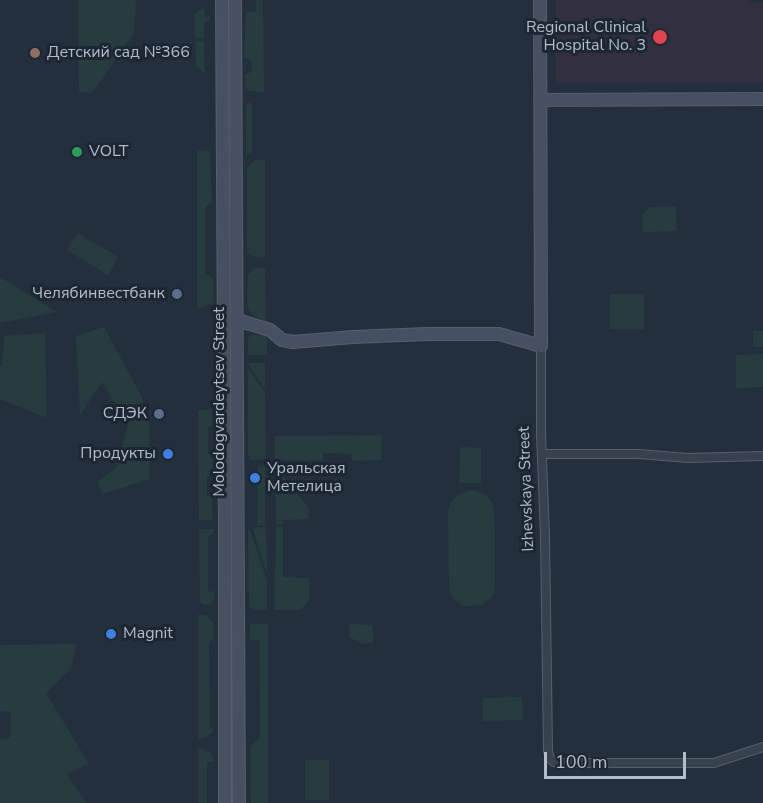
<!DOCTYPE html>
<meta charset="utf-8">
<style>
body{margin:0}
#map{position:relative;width:763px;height:803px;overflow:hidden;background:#242f3e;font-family:"Nunito Sans",sans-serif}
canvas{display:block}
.scale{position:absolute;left:544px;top:752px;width:142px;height:27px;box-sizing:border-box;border:3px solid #b4bcc9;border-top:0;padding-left:8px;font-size:18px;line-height:21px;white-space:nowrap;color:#b4bcc9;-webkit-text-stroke:4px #1d2633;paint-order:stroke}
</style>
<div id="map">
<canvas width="763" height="803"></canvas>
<div class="scale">100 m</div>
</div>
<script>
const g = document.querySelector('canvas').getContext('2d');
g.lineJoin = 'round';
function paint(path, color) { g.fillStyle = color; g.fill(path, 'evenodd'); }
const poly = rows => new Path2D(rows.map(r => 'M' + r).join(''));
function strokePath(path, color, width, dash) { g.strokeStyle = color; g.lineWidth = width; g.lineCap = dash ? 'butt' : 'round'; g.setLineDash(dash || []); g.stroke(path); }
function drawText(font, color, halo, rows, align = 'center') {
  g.font = font + ' "Nunito Sans",sans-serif'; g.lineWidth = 6; g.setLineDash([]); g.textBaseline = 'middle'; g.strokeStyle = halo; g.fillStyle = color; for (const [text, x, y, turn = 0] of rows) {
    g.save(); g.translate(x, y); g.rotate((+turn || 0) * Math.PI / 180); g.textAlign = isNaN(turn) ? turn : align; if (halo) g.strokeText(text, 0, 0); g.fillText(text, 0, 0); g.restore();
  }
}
paint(poly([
 [556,0,749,0,750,2,763,2,763,82,556,83]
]), '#32303f');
paint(poly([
 [78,0,136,0,134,34,92,93,79,91],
 [256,0,263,0,264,92,250,91,246,89,245,83,245,75,251,72,252,62,244,57,246,12,256,12],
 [204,8,205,17,211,16,210,19,204,24,204,38,195,38,194,14],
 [195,41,204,41,205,74,196,66],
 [249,102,252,105,252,152,246,156,246,106],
 [197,151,210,151,212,202,205,207,205,274,213,278,213,303,197,309],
 [255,160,265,160,265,257,255,257,249,254,247,249,247,167],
 [649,207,676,207,677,231,643,232,642,215],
 [78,233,118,257,108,275,67,250],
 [254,268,265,268,266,321,259,319,252,314,247,306,248,275],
 [0,277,57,312,0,323],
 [610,294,644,294,644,329,610,329],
 [104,327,144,401,121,414,102,382,80,415,76,336],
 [753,331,763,331,763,347,753,347],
 [45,333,47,418,0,399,0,366,2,365,4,336],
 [251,335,267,335,267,355,248,355,248,338],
 [763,354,763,387,736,388,736,355],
 [248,363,265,363,265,388,248,365],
 [248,369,265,392,266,459,251,460,248,455],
 [198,410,212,410,212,426,208,427,208,454,213,455,212,475,207,476,207,496,212,496,213,520,199,520],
 [149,413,150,479,103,494,97,482,116,468,130,418],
 [382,435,381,460,352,461,351,454,323,453,323,461,275,460,275,436],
 [460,447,481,448,481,483,459,483],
 [258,466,265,466,265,525,257,525],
 [275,466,309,508,309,519,283,520,283,525,276,524],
 [472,490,480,492,487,496,492,502,494,511,495,532,495,588,493,595,487,602,481,605,473,606,464,606,456,601,451,596,449,588,448,511,451,502,457,496,464,492],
 [256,527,266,527,267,574,253,530],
 [276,527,283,527,283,577,309,578,309,599,307,604,299,610,274,610],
 [199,529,214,529,214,532,208,537,208,591,214,592,214,600,211,604,204,605,200,602],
 [248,530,250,530,267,581,267,610,256,610,249,607],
 [198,615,205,615,213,622,214,639,209,642,210,726,214,730,207,737,198,739],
 [251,624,268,624,268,803,251,803,250,747,260,737,259,640,250,640,250,626],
 [350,624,372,625,373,629,373,643,364,643,364,645,349,637],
 [76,644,71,669,46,693,89,764,67,774,86,803,0,803,0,739,10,738,11,712,0,711,0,645],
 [522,697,523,720,483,721,483,698],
 [198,748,209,751,212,755,214,762,207,762,207,803,198,803],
 [305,760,329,760,329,800,305,800]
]), '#263c3f');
const street = poly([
 [541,346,541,434,545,535,548,751,550,759,554,762,559,763,714,763,763,747],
 [542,454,639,454,688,458,763,456]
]);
const secondary = poly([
 [222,0,225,526,225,803],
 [235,0,239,803],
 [540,100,763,99],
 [229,320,237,320,270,330,282,340,293,342,353,337,427,334,499,334,541,346,540,0]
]);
strokePath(street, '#565f6c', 10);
strokePath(secondary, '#565f6c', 14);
strokePath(street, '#38414e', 8);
strokePath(secondary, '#465061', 12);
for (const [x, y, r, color] of [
 [660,37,8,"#e0444e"],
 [35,53,6,"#8d6e63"],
 [77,152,6,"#2e9e5b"],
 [177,294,6,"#5c6f8a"],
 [159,414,6,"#5c6f8a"],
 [168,454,6,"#3f7fe0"],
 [255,478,6,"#3f7fe0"],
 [111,634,6,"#3f7fe0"]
]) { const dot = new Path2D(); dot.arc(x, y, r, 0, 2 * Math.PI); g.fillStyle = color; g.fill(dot); strokePath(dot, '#1d2633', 2); }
drawText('16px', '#b4bcc9', '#1d2633', [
 ["Regional Clinical",646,28],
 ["Hospital No. 3",646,46],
 ["Детский сад №366",47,53,"left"],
 ["VOLT",89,152,"left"],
 ["Челябинвестбанк",165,294],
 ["СДЭК",147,414],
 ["Продукты",156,454],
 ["Уральская",267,469,"left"],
 ["Метелица",267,487,"left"],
 ["Magnit",123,634,"left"]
], 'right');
drawText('16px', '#b4bcc9', '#1d2633', [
 ["Molodogvardeytsev Street",220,402,-90],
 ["Izhevskaya Street",527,489,-92]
]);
</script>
